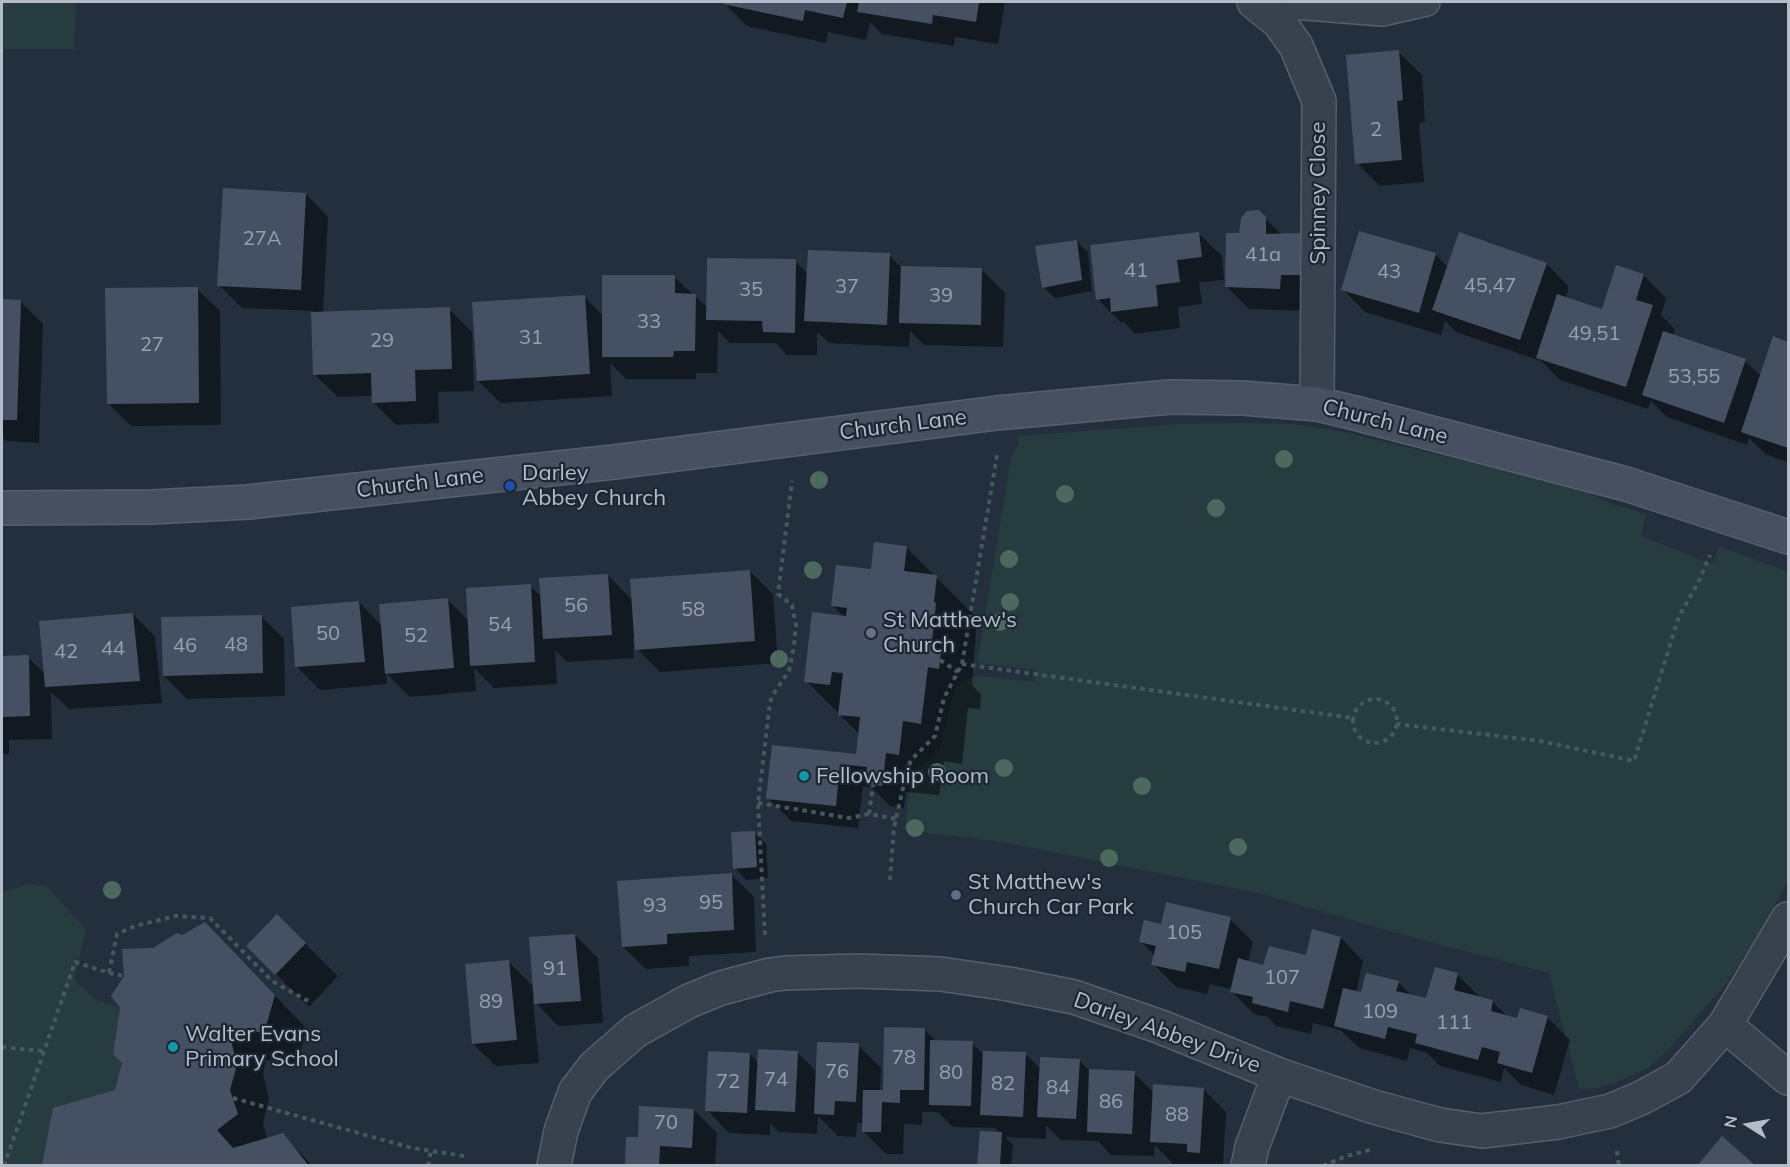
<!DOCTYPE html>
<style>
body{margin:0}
#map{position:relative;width:1790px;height:1167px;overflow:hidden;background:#242f3e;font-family:Mulish,sans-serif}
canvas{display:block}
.frame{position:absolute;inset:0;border:3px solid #b4bcc9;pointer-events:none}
.north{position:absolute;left:1718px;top:1095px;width:60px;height:60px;-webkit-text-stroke:4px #1d2633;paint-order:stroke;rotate:281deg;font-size:16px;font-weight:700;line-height:24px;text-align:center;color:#b4bcc9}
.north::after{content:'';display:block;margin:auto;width:21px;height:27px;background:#b4bcc9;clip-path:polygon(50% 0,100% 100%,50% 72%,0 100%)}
</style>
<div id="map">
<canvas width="1790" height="1167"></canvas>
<div class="frame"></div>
<div class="north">N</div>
</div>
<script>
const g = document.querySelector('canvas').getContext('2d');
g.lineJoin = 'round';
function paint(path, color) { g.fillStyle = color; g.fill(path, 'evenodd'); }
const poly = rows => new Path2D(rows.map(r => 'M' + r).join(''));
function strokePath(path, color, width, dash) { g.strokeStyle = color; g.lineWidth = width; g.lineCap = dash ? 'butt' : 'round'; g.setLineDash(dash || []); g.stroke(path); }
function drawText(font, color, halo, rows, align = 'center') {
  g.font = font + ' Mulish,sans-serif'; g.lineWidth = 4.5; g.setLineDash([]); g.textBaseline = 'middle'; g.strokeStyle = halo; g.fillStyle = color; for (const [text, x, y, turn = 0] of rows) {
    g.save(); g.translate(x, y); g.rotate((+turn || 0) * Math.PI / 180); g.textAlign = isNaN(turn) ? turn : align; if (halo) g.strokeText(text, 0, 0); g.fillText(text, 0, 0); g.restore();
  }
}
paint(poly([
 [2,2,76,2,74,49,2,49],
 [1238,423,1294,424,1344,432,1580,489,1609,503,1646,514,1641,536,1712,564,1719,546,1788,572,1788,880,1760,933,1725,985,1667,1051,1647,1069,1619,1081,1598,1088,1579,1089,1549,973,1393,932,1258,893,1002,842,904,830,913,772,939,751,955,687,961,681,977,676,1035,682,1036,670,977,663,1011,458,1018,444,1018,436,1180,424],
 [30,884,47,887,86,929,74,980,96,1000,120,1008,113,1054,122,1063,115,1090,42,1165,2,1166,2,892]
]), '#263c3f');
paint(poly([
 [725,2,1005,2,998,44,955,37,954,46,882,34,870,22,866,40,828,32,826,43,747,26,725,4],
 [1399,52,1422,75,1425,122,1419,123,1424,182,1380,186,1357,163],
 [306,194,328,217,323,313,449,309,472,332,474,391,438,392,439,423,396,425,373,402,373,396,338,397,315,375,313,311,242,308,219,285],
 [1259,212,1282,235,1302,235,1303,311,1249,309,1226,286,1241,234],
 [1360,232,1436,255,1448,267,1547,264,1569,287,1565,299,1603,311,1617,267,1644,276,1666,298,1661,315,1675,329,1673,336,1745,361,1761,376,1774,338,1788,343,1788,462,1765,454,1749,438,1747,445,1667,417,1651,401,1648,409,1560,380,1541,361,1456,332,1445,321,1441,335,1365,312,1343,290],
 [1199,234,1222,256,1224,280,1199,282,1202,304,1178,307,1180,328,1135,334,1124,322,1120,322,1098,299],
 [1077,241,1088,253,1092,291,1055,298,1043,287],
 [889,255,902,268,982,270,1005,293,1003,347,924,345,910,331,909,347,829,343,817,332,817,355,787,355,776,343,730,343,718,331,717,373,696,373,696,379,626,379,610,363,612,396,501,403,478,381,584,296,603,316,674,277,707,307,795,261,808,274],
 [197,289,220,311,221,425,131,426,108,403],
 [2,301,20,301,43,324,39,443,6,441,2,437],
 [906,547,977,618,972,685,981,694,980,709,968,708,962,764,944,761,939,795,906,792,904,808,890,806,871,787,863,786,858,828,791,821,768,798,857,756,860,735,806,681,844,617,832,605,872,571],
 [750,571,773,594,778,663,660,672,637,649,636,637,633,637,634,658,567,662,555,650,557,684,494,688,474,668,476,691,410,697,386,673,387,684,320,690,297,667,359,602,382,626,447,599,469,621,530,586,542,597,608,575,633,601],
 [133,614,155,637,162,703,69,709,51,692,52,739,9,740,9,754,2,754,2,657,28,657,45,674],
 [261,616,284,639,285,696,187,699,164,676],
 [754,832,766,844,768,878,746,880,735,868],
 [731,874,754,897,756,952,689,956,689,966,646,969,623,947],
 [277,916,338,976,309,1007,248,946],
 [1230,919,1253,942,1248,962,1264,967,1307,957,1341,938,1363,961,1356,992,1362,994,1398,982,1412,996,1427,1000,1457,974,1480,997,1492,1001,1509,1018,1518,1020,1547,1017,1570,1040,1554,1095,1521,1085,1504,1068,1501,1082,1440,1066,1427,1053,1410,1048,1407,1061,1359,1048,1340,1030,1313,1023,1311,1034,1276,1026,1268,1017,1254,1014,1231,991,1232,989,1210,984,1207,994,1176,987,1153,964,1155,956,1140,941,1162,926],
 [575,935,598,958,603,1023,558,1026,533,1000,539,1063,496,1066,473,1044,508,961,534,987],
 [238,957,307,1029,297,1065,266,1060,263,1074,269,1099,263,1123,267,1139,282,1135,313,1166,44,1166,117,1091],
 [925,1030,937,1042,972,1043,984,1055,1025,1054,1041,1069,1079,1060,1090,1071,1134,1073,1154,1093,1203,1089,1226,1112,1223,1166,1174,1165,1155,1145,1154,1156,1111,1155,1098,1141,1061,1140,1046,1125,1046,1139,1005,1137,1013,1145,1011,1166,979,1166,1001,1134,995,1128,953,1127,938,1112,922,1112,922,1125,904,1124,903,1154,886,1154,863,1131,864,1123,857,1123,856,1137,838,1136,818,1116,817,1134,779,1132,770,1123,770,1135,729,1133,707,1110,750,1054,759,1063,797,1052,817,1072,858,1045,881,1068,880,1092,884,1092],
 [694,1110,717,1133,715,1166,626,1166,639,1139]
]), '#0007');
paint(poly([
 [724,2,847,2,843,18,805,10,803,21,723,4],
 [859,2,979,2,976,22,933,15,932,24,857,12],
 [1399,50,1403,100,1397,101,1402,160,1355,164,1346,55],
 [223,188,306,193,301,290,217,286],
 [1259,210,1266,217,1266,234,1302,233,1300,275,1281,275,1280,289,1225,287,1226,233,1239,233,1241,218,1247,211],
 [1359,231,1436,253,1419,313,1341,290],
 [1199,232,1202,257,1177,260,1180,282,1156,285,1158,306,1111,312,1110,298,1096,300,1090,245],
 [1459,232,1547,263,1520,340,1432,310],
 [1077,240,1082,280,1042,288,1035,246],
 [808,250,890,253,887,325,804,321],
 [707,258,796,259,795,333,763,332,762,321,706,320],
 [1616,265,1644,274,1636,300,1653,305,1626,387,1536,358,1557,294,1602,309],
 [901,266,982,268,981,325,899,323],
 [602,275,675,275,675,293,696,294,695,351,674,351,673,357,602,357],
 [198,287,199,403,107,404,105,288],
 [585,295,590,374,477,381,472,302],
 [2,299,21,300,17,420,2,420],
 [450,307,452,369,415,370,416,401,372,403,371,373,313,375,311,312],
 [1663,331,1746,359,1724,423,1642,395],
 [1773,336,1788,342,1788,448,1741,432],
 [874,542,907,546,904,571,937,575,934,602,936,603,931,651,941,652,939,669,928,667,921,724,903,721,899,755,886,753,882,786,866,784,867,767,840,764,836,806,766,799,772,745,856,754,860,717,838,715,843,673,832,672,830,685,804,682,812,612,846,616,847,608,831,606,836,565,871,569],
 [750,570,755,641,635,650,630,579],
 [608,574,612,635,543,639,539,578],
 [531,584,535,662,470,666,466,588],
 [448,598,454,668,385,674,379,604],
 [359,601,365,662,295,667,291,607],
 [133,613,140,681,45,687,39,621],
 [262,615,263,673,163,676,161,617],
 [29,655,30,716,2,717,2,656],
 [755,831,757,867,733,869,731,832],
 [732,873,734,930,667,934,667,944,622,947,617,881],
 [1166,902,1231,917,1219,969,1187,962,1185,972,1151,965,1156,946,1139,942,1144,920,1161,924],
 [277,914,306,943,275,975,246,946],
 [205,922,275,995,264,1033,234,1028,231,1040,237,1065,230,1090,238,1114,217,1130,233,1148,283,1133,309,1166,42,1166,53,1108,115,1090,122,1063,113,1054,120,1008,111,996,124,976,122,949,153,948,177,933,182,935],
 [1312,929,1341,937,1323,1009,1290,1001,1288,1012,1252,1003,1253,997,1230,992,1238,958,1263,965,1269,946,1306,955],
 [575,934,581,1001,534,1004,529,937],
 [509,960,517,1040,472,1044,465,964],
 [1435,967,1458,973,1454,990,1493,1000,1491,1011,1517,1018,1520,1008,1548,1016,1532,1073,1497,1063,1500,1052,1482,1047,1478,1060,1415,1043,1417,1034,1388,1027,1385,1039,1334,1026,1343,988,1361,992,1366,973,1399,981,1396,991,1426,998],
 [884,1027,925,1028,924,1090,900,1090,900,1103,882,1102,881,1132,862,1132,863,1090,883,1090],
 [930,1040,973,1041,971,1106,929,1105],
 [817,1042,859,1043,856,1102,835,1101,834,1115,814,1114],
 [758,1049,798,1051,795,1112,755,1110],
 [708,1051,750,1053,747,1113,705,1111],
 [983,1051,1026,1052,1023,1117,980,1115],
 [1040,1057,1080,1059,1076,1119,1037,1117],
 [1089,1069,1135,1071,1132,1134,1087,1132],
 [1153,1084,1204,1088,1200,1153,1187,1152,1187,1144,1150,1142],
 [639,1106,694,1109,692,1148,660,1146,659,1166,625,1166,626,1137,638,1137],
 [980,1131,1002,1132,1000,1166,977,1166],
 [1722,1136,1756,1166,1697,1166]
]), '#455162');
const lane = poly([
 [1255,2,1382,12,1426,2]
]);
const street = poly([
 [1254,2,1279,22,1296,46,1319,101,1317,404],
 [1725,1025,1788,1078],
 [554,1166,561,1131,575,1092,594,1067,635,1031,689,1001,721,988,770,975,785,973,859,971,940,974,1009,984,1074,997,1161,1027,1279,1075,1374,1107,1440,1125,1482,1131,1558,1122,1610,1111,1641,1098,1678,1078,1725,1025,1788,919],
 [1248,1166,1252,1147,1279,1075]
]);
const secondary = poly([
 [2,508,152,507,248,502,614,462,997,413,1170,397,1242,398,1317,404,1355,413,1626,484,1788,537]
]);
strokePath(lane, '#565f6c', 30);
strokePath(street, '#565f6c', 36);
strokePath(secondary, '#565f6c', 36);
strokePath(poly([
 [940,660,958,672],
 [962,664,1353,718],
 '1353 721a22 22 0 1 1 44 0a22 22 0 1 1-44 0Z',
 [1396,724,1540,741,1634,761,1679,616,1697,585,1710,555],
 [758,803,849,818,869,814,897,819],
 [869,814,873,785],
 [890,880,894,828,907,770,911,760,935,736,944,698,962,664,997,455],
 [765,935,758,803,770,702,774,693,789,671,794,646,796,625,792,605,778,594,792,481],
 [109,973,124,976],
 [2,1047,43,1051],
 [233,1098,412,1148,464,1156],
 [1617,1151,1619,1166],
 [4,1166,75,962,109,973,117,934,135,926,176,916,210,918,272,981,308,1001],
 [428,1166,431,1151],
 [1323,1166,1346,1156,1370,1150]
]), '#44595c', 4, [4.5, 4.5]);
strokePath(lane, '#38414e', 27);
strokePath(street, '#38414e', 33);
strokePath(secondary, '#465061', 33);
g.fillStyle = '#4b6a5d';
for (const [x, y] of [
 [1284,459],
 [819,480],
 [1065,494],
 [1216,508],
 [1009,559],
 [813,570],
 [1010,602],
 [1000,622],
 [779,659],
 [1004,768],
 [937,772],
 [1142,786],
 [915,828],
 [1238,847],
 [1109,858],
 [112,890]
]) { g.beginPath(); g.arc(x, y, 9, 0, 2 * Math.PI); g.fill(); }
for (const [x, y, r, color] of [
 [510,486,6,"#1a4fb4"],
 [871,633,6,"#6b7280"],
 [804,776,6,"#0f9aa8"],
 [956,895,6,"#5c6f8a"],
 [173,1047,6,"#0f9aa8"]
]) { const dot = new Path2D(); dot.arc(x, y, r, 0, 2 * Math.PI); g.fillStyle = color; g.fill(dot); strokePath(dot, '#1d2633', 2); }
drawText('20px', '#98a1af', null, [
 ["2",1376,130],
 ["27A",262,239],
 ["41a",1263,255],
 ["41",1136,271],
 ["43",1389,272],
 ["45,47",1490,286],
 ["37",847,287],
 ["35",751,290],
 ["39",941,296],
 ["33",649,322],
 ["49,51",1594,334],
 ["31",531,338],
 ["29",382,341],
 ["27",152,345],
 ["53,55",1694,377],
 ["56",576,606],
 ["58",693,610],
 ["54",500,625],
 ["50",328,634],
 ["52",416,636],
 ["48",236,645],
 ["46",185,646],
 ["44",113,649],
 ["42",66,652],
 ["95",711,903],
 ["93",655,906],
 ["105",1184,933],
 ["91",555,969],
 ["107",1282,978],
 ["89",491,1002],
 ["109",1380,1012],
 ["111",1454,1023],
 ["78",904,1058],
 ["76",837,1072],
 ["80",951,1073],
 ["74",776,1080],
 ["72",728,1082],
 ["82",1003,1084],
 ["84",1058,1088],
 ["86",1111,1102],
 ["88",1177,1115],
 ["70",666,1123]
]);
drawText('22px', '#b4bcc9', '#1d2633', [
 ["Spinney Close",1318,193,-90],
 ["Church Lane",1385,422,14],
 ["Church Lane",903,425,-7],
 ["Church Lane",420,483,-7],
 ["Darley Abbey Drive",1167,1033,20]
]);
drawText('22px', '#b4bcc9', '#1d2633', [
 ["Darley",522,473],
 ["Abbey Church",522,498],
 ["St Matthew's",883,620],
 ["Church",883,645],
 ["Fellowship Room",816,776],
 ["St Matthew's",968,882],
 ["Church Car Park",968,907],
 ["Walter Evans",185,1034],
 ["Primary School",185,1059]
], 'left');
</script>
